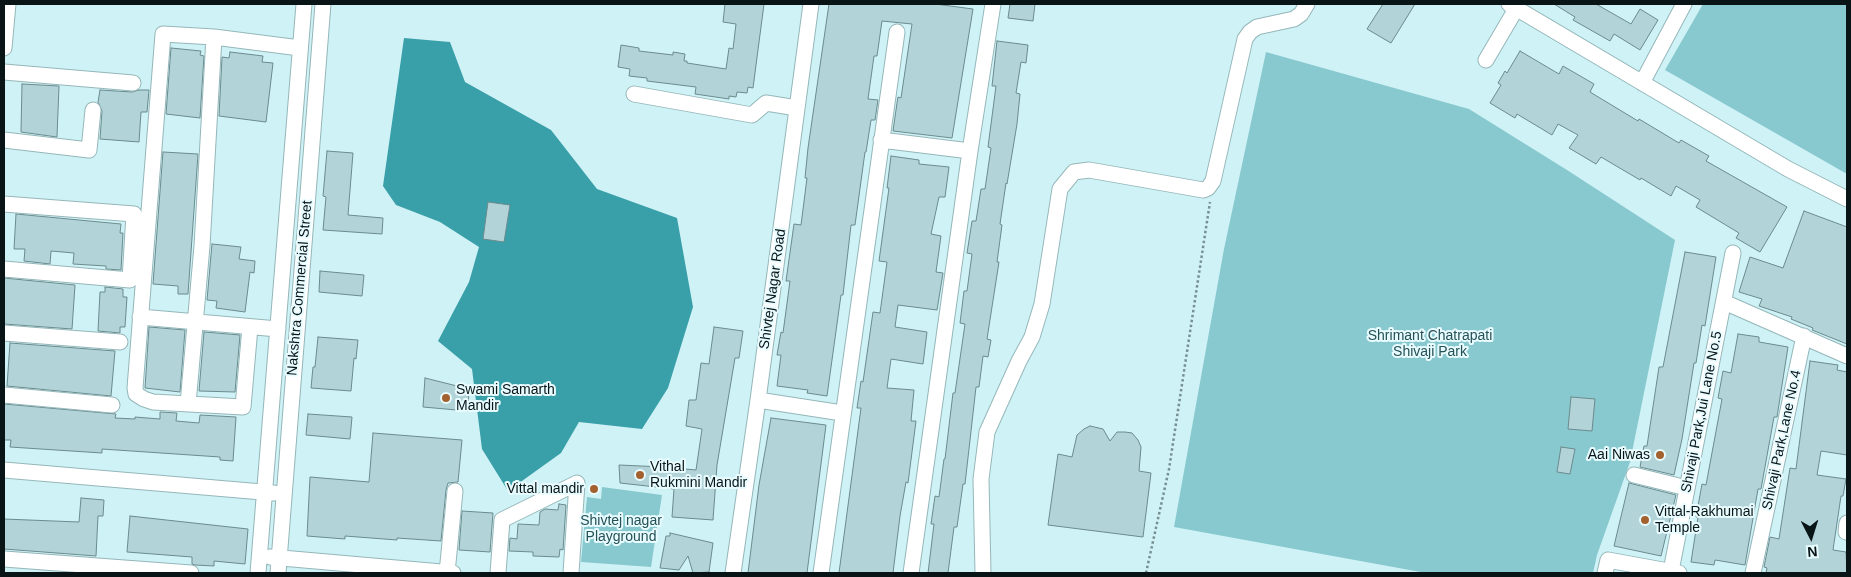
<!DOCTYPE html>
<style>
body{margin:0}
#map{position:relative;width:1851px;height:577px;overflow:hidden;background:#cff2f6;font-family:Helvetica,sans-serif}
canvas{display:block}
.frame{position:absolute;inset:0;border:5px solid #081416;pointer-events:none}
.north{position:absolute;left:1786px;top:512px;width:50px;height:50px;-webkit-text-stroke:4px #e8fcff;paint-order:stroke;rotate:175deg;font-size:14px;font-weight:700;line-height:20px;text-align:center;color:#081416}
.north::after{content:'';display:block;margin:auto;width:18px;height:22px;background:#081416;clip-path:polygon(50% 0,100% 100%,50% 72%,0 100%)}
</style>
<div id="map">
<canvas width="1851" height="577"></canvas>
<div class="frame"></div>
<div class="north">N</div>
</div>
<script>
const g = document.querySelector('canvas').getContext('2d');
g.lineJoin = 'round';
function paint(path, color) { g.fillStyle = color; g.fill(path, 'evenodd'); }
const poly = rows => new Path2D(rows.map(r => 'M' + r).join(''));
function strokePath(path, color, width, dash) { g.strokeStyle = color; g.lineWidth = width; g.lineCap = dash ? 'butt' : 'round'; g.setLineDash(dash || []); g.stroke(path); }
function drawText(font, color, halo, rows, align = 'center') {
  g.font = font + ' Helvetica,sans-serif'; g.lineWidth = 4; g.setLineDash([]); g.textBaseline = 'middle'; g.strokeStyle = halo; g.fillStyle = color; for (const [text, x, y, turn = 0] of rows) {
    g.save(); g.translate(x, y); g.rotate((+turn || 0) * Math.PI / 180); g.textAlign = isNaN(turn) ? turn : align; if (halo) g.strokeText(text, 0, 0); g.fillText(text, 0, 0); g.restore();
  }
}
paint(poly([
 [1703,4,1847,4,1847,174,1665,70],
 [1266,52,1469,109,1567,170,1675,240,1630,462,1597,555,1593,573,1426,573,1174,527,1224,249],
 [602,487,662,495,651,567,581,562,587,497,601,499]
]), '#88c9cf');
paint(poly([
 [404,38,450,42,465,82,551,130,597,189,677,218,693,307,668,388,642,429,579,422,561,453,508,491,482,449,472,369,438,341,469,282,479,247,440,222,396,205,383,186]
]), '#399fa9');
const building = poly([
 [725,4,764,4,753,88,748,87,747,93,737,92,736,97,729,96,729,99,695,94,696,87,647,81,647,78,629,76,630,69,618,67,621,45,639,48,639,51,673,55,673,52,685,54,684,61,687,61,687,63,726,69,729,48,733,49,736,24,723,22,725,4],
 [829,4,935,4,973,9,952,138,893,131,897,103,898,97,901,98,912,24,882,21,877,56,874,56,868,99,878,100,875,120,871,120,866,152,865,152,855,225,851,225,843,295,841,295,827,396,807,393,808,390,777,386,781,355,777,355,781,332,783,333,790,281,786,281,794,224,801,225,807,178,805,178,808,148,829,4],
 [1010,4,1035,4,1033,21,1008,18,1010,4],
 [1383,4,1415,4,1391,43,1367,29,1383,4],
 [1554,4,1596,4,1631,24,1640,9,1658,20,1640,50,1614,34,1610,41,1573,20,1575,17,1554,4],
 [997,41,1028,45,1026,63,1021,62,1016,93,1020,94,1017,124,1007,184,1006,183,1000,224,1002,225,997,262,999,262,987,339,991,340,988,357,983,356,979,387,976,387,965,484,963,484,957,527,954,527,948,573,928,573,934,524,931,524,935,496,939,497,944,459,945,459,953,393,955,393,965,324,960,323,964,291,967,291,972,254,967,253,972,221,976,221,981,189,985,189,991,148,988,147,996,86,992,86,997,41],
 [171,48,201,51,200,55,204,56,200,118,166,114,171,48],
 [1520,51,1559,74,1563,66,1594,84,1590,92,1638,121,1639,119,1679,143,1681,140,1709,156,1706,161,1787,207,1760,252,1736,238,1739,233,1696,207,1700,200,1676,186,1671,196,1641,178,1640,180,1601,157,1596,164,1569,148,1578,135,1558,124,1552,135,1517,114,1515,118,1490,103,1501,85,1498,83,1505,71,1507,73,1520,51],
 [230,52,263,56,262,62,273,63,266,122,219,116,222,57,229,58,230,52],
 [22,84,59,86,57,137,21,132,22,84],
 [100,90,132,92,139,90,149,90,147,112,141,112,139,142,100,139,102,111,98,102,100,90],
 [327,151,353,153,348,215,383,218,382,234,323,230,326,197,323,196,327,151],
 [163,152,198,154,188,294,178,294,178,286,153,284,163,152],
 [891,156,919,160,919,164,949,167,945,197,939,197,931,234,941,236,936,272,943,273,937,310,898,305,895,327,927,332,923,364,891,359,887,388,914,390,911,421,916,421,908,483,906,482,900,516,893,573,839,573,861,408,857,408,861,381,863,382,873,312,880,313,887,262,879,261,889,188,887,188,891,156],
 [488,202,510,205,504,242,483,239,488,202],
 [1804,211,1847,227,1847,344,1812,330,1813,328,1791,319,1792,317,1759,306,1762,299,1739,292,1750,257,1783,268,1804,211],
 [16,214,121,224,120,233,123,233,121,270,106,269,106,266,73,264,74,253,51,251,50,264,24,261,25,249,14,249,16,214],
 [212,244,241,247,239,259,255,261,254,273,250,272,245,312,216,308,217,301,207,300,212,244],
 [1685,252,1716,257,1705,326,1702,325,1696,363,1694,363,1682,439,1674,475,1640,467,1644,446,1647,446,1659,367,1663,367,1685,252],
 [320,271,364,275,362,296,319,292,320,271],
 [4,278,75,285,72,329,4,324,4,278],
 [105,287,123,289,123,297,127,297,125,327,120,327,120,333,98,331,100,292,105,292,105,287],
 [149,327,185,330,180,392,145,388,149,327],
 [714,327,743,331,739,358,735,358,717,465,713,520,672,517,674,489,620,483,619,465,664,467,696,470,702,429,686,426,689,400,696,400,701,363,709,364,714,327],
 [204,332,240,335,235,392,199,391,204,332],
 [1738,334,1759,337,1759,342,1788,347,1777,417,1774,417,1761,489,1758,489,1745,565,1715,560,1714,565,1691,562,1698,517,1696,517,1702,484,1706,485,1722,399,1718,398,1723,371,1731,373,1738,334],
 [318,337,358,340,356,359,354,358,351,391,311,388,313,367,315,367,318,337],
 [10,343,115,351,111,396,7,386,10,343],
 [1810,361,1838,365,1837,370,1847,372,1847,455,1821,451,1817,475,1846,479,1843,496,1841,496,1833,550,1846,552,1847,573,1766,573,1767,568,1764,567,1770,537,1779,539,1790,468,1796,469,1810,361],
 [425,378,469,389,468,411,423,407,425,378],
 [1571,397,1595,399,1592,431,1568,429,1571,397],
 [4,404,116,414,115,418,135,419,135,417,160,419,160,412,177,413,176,421,199,423,200,415,236,417,233,461,220,460,220,457,102,449,102,453,10,447,11,440,4,440,4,404],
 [308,414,352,417,350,439,306,435,308,414],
 [771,418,826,425,807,573,748,573,759,485,771,418],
 [1090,426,1103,429,1110,441,1117,432,1125,432,1132,433,1138,440,1141,447,1139,471,1151,473,1143,537,1048,525,1058,454,1072,457,1077,435,1084,429,1090,426],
 [373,433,462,440,458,482,448,483,446,490,441,541,397,538,397,540,345,536,345,539,307,536,310,477,369,482,373,433],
 [1561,447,1575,449,1570,474,1557,472,1561,447],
 [1629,483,1676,495,1661,556,1614,546,1629,483],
 [81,498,104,500,103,516,98,516,96,556,4,549,4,519,79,522,81,498],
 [559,504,566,505,563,550,560,549,559,557,533,556,533,552,509,551,510,538,517,539,518,524,539,525,540,512,545,509,558,510,559,504],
 [462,511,493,513,490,552,459,550,462,511],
 [130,516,248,529,245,564,214,561,214,566,195,565,192,564,192,557,127,552,130,516],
 [670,533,713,543,709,572,693,573,688,556,679,570,660,568,666,536,670,536,670,533]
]);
paint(building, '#b2d4d8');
strokePath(building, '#6b8b8e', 1);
const minor = poly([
 [1509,4,1788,169,1847,199],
 [214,37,163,34,135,388,136,394,144,399,153,402,243,407,250,327],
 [4,48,8,4],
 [1486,60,1516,9],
 [4,72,133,83],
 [1642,83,1684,4],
 [634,94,752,115,766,103,797,108],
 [4,140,89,150,93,110],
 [881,140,970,151],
 [4,204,134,214,130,280,4,269],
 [1724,302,1847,356],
 [140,317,278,329],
 [4,333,120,342],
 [4,395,112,405],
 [758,400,842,413],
 [188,404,202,246,214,37,300,48],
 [4,470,274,493],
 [1634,475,1687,488],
 [1846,532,1847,523],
 [270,557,453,573],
 [4,559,191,573],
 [1671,571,1733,253],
 [258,573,304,4],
 [278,573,323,4],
 [447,573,455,491],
 [498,573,502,520,577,483,571,573],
 [733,573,758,400,811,4],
 [821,573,897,32],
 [911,573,970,151,993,4],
 [983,573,981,479,987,432,1019,361,1032,337,1042,304,1060,189,1074,172,1089,170,1203,190,1208,188,1213,181,1245,39,1250,32,1257,27,1294,19,1301,14,1307,4],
 [1605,573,1608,560,1679,573],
 [1753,573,1804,336]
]);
strokePath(minor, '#95b7ba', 17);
strokePath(poly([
 [1146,573,1169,469,1210,202]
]), '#778f93', 2.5, [2.5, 2.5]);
strokePath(minor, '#fff', 15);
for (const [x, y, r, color] of [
 [446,398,5,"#a46130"],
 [1660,455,5,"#a46130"],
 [640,475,5,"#a46130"],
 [594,489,5,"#a46130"],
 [1645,520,5,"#a46130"]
]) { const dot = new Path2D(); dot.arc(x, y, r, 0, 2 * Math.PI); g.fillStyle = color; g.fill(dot); strokePath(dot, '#e8fcff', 2); }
drawText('14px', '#081416', '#e8fcff', [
 ["Nakshtra Commercial Street",300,288,-85],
 ["Shivtej Nagar Road",773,289,-82],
 ["Shivaji Park,Jui Lane No.5",1702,412,-79],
 ["Shivaji Park,Lane No.4",1782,440,-78]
]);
drawText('14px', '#255156', '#e8fcff', [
 ["Shrimant Chatrapati",1430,336],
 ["Shivaji Park",1430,352],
 ["Shivtej nagar",621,521],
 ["Playground",621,537]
]);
drawText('14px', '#081416', '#e8fcff', [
 ["Swami Samarth",456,390],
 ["Mandir",456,406],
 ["Aai Niwas",1650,455,"right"],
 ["Vithal",650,467],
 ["Rukmini Mandir",650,483],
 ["Vittal mandir",584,489,"right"],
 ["Vittal-Rakhumai",1655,512],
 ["Temple",1655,528]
], 'left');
</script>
